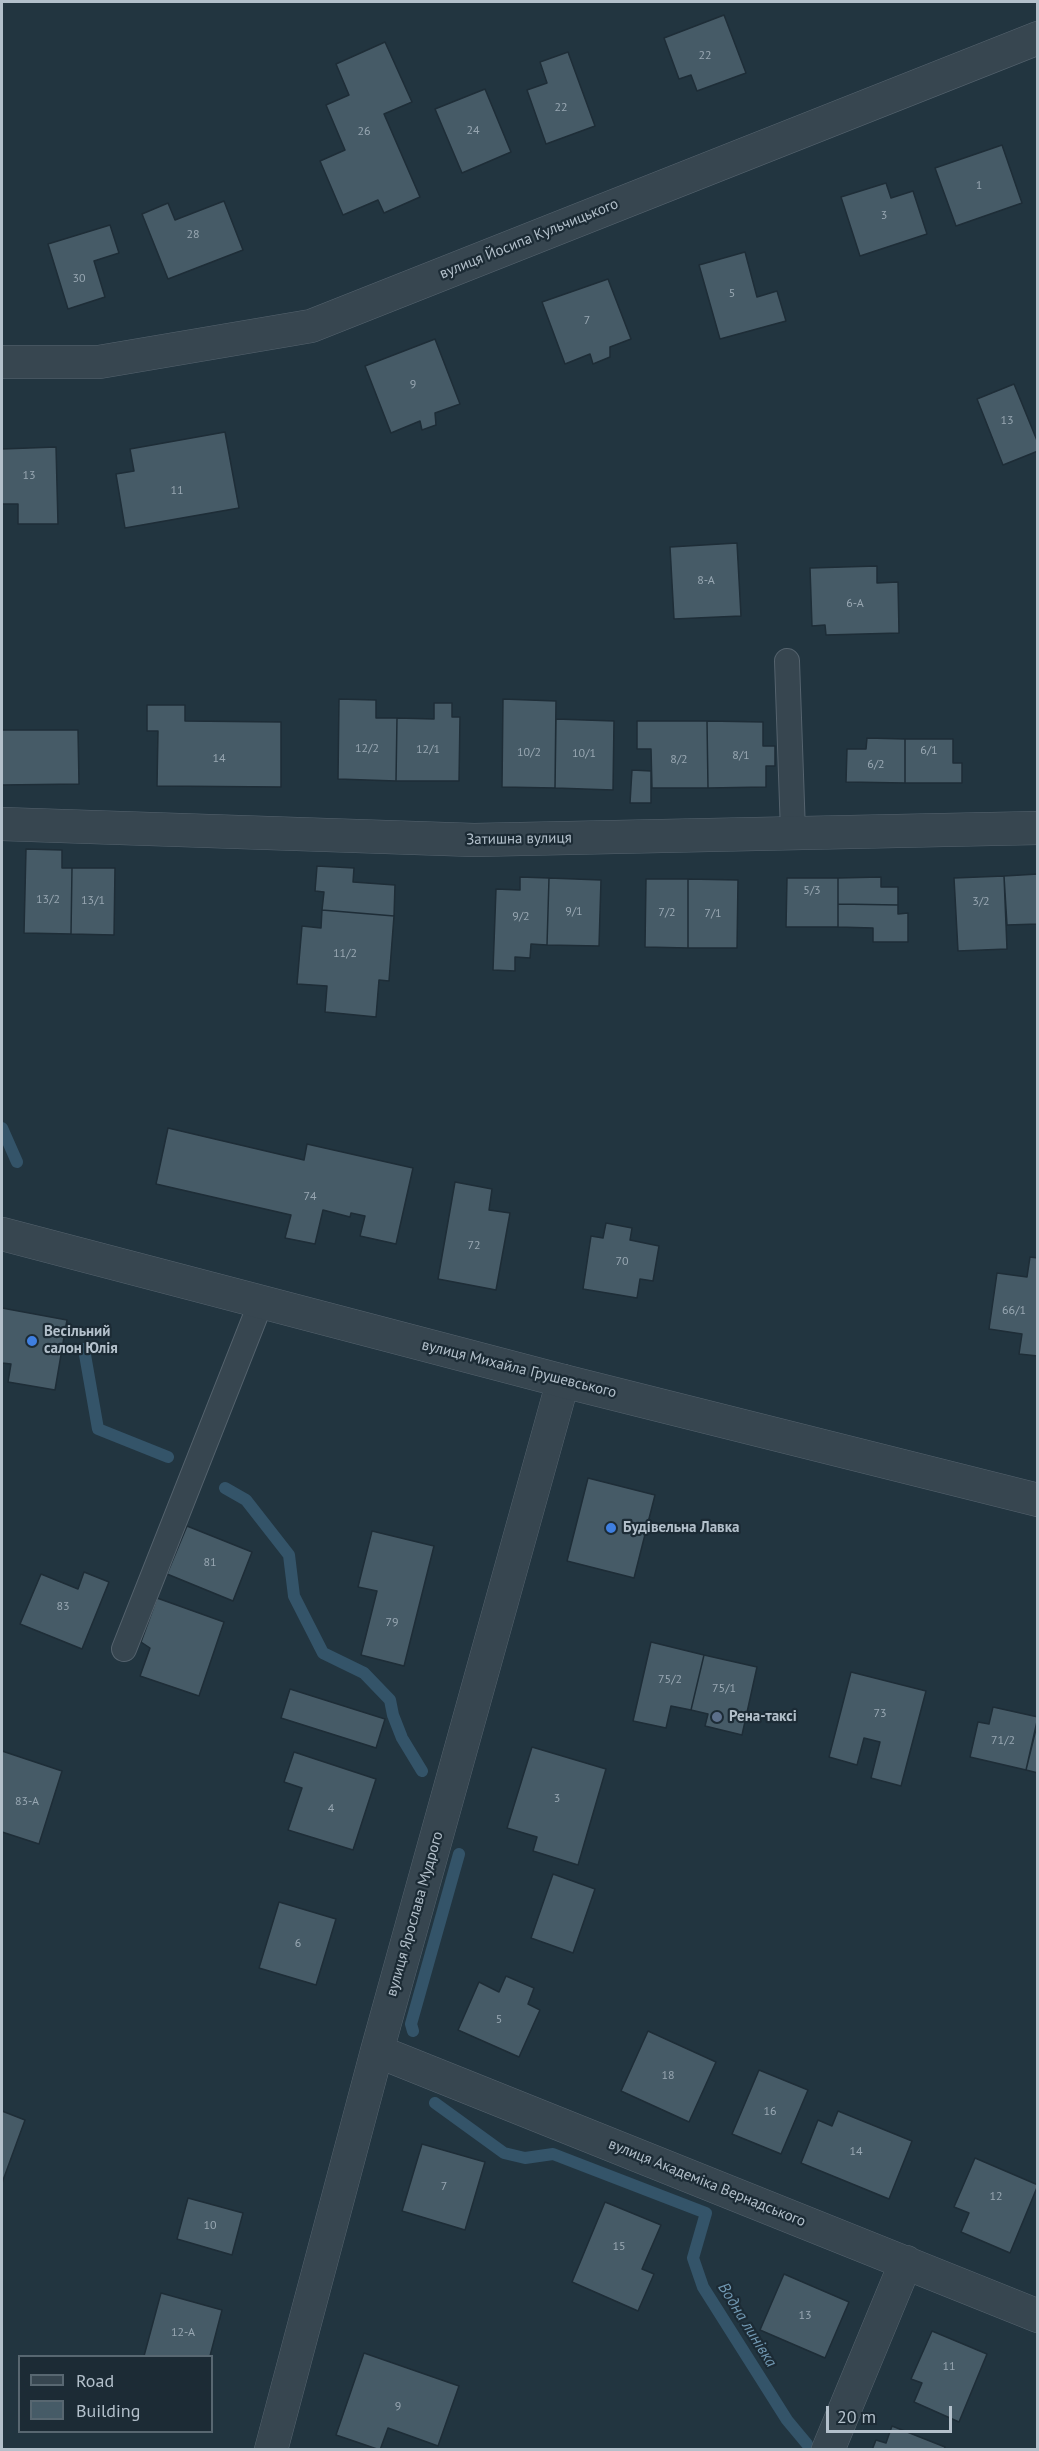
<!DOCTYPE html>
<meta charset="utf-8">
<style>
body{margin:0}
#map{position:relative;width:1039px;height:2451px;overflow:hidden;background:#223540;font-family:"PT Sans",sans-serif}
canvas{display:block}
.frame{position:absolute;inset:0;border:3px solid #b3c0cb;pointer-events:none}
.legend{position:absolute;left:18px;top:2355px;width:195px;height:78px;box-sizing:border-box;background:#1c2b35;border:2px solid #586771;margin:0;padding:8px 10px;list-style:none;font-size:18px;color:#b3c0cb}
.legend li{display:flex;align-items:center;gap:12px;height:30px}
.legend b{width:30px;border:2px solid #586771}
.scale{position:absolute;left:826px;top:2406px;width:126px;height:27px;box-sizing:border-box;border:3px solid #b3c0cb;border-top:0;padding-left:8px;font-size:18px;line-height:21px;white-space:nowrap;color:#b3c0cb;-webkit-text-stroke:4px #1c2b35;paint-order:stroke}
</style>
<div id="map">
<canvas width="1039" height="2451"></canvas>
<div class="frame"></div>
<ul class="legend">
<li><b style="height:8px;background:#374650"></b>Road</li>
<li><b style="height:16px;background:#465b67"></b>Building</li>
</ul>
<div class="scale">20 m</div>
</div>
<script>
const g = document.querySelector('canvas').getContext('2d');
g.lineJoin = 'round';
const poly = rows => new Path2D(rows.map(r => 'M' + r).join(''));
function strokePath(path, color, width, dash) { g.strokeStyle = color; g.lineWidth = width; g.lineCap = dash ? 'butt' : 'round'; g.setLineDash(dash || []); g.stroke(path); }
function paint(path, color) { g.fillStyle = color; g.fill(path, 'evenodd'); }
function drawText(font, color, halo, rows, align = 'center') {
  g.font = font + ' "PT Sans",sans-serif'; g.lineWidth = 4.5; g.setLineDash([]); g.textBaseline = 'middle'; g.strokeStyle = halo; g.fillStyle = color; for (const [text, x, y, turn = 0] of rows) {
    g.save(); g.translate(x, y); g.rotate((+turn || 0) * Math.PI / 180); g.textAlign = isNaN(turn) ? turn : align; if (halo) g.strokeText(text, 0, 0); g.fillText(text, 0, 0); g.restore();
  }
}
strokePath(poly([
 [2,1128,17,1162],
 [84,1349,98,1429,168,1457],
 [225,1488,246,1500,289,1555,294,1596,323,1653,364,1673,390,1700,393,1715,402,1738,422,1771],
 [413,2031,411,2024,459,1854],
 [435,2103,504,2153,525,2158,553,2154,706,2213,693,2258,703,2287,787,2420,807,2444]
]), '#345469', 12);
const building = poly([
 [724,15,746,73,697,91,691,75,679,79,664,38,724,15],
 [385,42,412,102,384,114,420,197,384,213,378,200,343,215,320,161,345,150,326,105,349,95,336,64,385,42],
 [568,52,595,126,546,144,527,90,547,83,540,62,568,52],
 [485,89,511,152,462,173,435,109,485,89],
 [1002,145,1022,203,956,226,935,168,1002,145],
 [886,183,891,198,913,191,927,234,860,256,841,197,886,183],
 [224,201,243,250,168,279,142,214,168,203,175,220,224,201],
 [110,225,119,253,94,261,105,297,68,309,48,244,110,225],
 [745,252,757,297,777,291,786,321,720,339,699,265,745,252],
 [608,279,631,339,610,347,610,357,593,364,590,354,565,364,542,302,608,279],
 [435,339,460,404,435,413,436,425,422,430,420,421,391,433,365,366,435,339],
 [1014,384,1038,443,1038,451,1003,465,977,399,1014,384],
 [225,432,239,508,125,528,116,474,134,471,130,449,225,432],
 [56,447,58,524,18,524,18,504,2,504,2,449,56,447],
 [737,543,741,616,674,619,670,547,737,543],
 [877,566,877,583,898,582,899,633,826,635,825,625,812,626,810,568,877,566],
 [339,699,376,700,376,718,397,718,396,781,338,779,339,699],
 [503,699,556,701,555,788,502,787,503,699],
 [434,703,452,703,452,717,460,717,459,781,396,781,397,718,434,719,434,703],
 [147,705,185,705,185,721,281,722,281,787,157,786,158,731,147,731,147,705],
 [556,719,614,721,613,790,555,788,556,719],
 [637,721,707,721,708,788,652,788,651,749,637,749,637,721],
 [707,721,763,722,763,746,775,746,775,766,766,766,766,787,708,788,707,721],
 [2,730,78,730,79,784,2,785,2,730],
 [867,738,905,739,905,783,846,782,847,749,866,749,867,738],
 [905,739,953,739,953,763,962,763,962,783,905,783,905,739],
 [632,770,651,771,651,803,630,803,632,770],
 [26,849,62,850,62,868,72,868,71,934,24,933,26,849],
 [317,866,354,868,353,882,395,885,394,916,322,910,324,892,315,891,317,866],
 [72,868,115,868,114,935,71,934,72,868],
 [1038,874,1038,924,1007,925,1004,876,1038,874],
 [1004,876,1007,949,958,951,954,878,1004,876],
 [520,877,549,878,547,945,531,944,530,958,515,957,515,971,493,970,496,889,520,890,520,877],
 [881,877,881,887,898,887,898,905,838,904,838,878,881,877],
 [549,878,601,880,599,946,547,945,549,878],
 [787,878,838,878,838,927,786,927,787,878],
 [646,879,688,879,688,948,645,947,646,879],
 [688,879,738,880,737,948,688,948,688,879],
 [838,904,898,905,898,914,908,913,908,942,873,942,873,928,838,927,838,904],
 [322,910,394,916,389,981,379,980,376,1017,325,1012,327,986,297,984,302,926,321,928,322,910],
 [168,1128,304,1160,307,1144,413,1168,396,1244,360,1236,365,1216,351,1213,350,1217,323,1210,315,1244,285,1238,291,1215,156,1184,168,1128],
 [455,1182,492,1189,489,1210,510,1213,496,1290,438,1279,455,1182],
 [606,1223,632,1228,630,1240,659,1246,653,1281,640,1279,637,1298,583,1289,591,1236,603,1238,606,1223],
 [1030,1257,1038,1258,1038,1356,1019,1354,1022,1334,989,1329,997,1273,1027,1277,1030,1257],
 [2,1308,67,1320,55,1390,8,1382,11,1364,2,1363,2,1308],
 [588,1478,655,1495,634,1578,567,1561,588,1478],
 [187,1526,252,1552,233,1601,167,1574,187,1526],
 [372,1531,434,1546,404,1666,361,1655,377,1591,358,1587,372,1531],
 [84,1572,109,1582,82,1649,20,1624,41,1574,78,1589,84,1572],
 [157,1598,224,1622,199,1696,140,1676,150,1648,141,1642,157,1598],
 [651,1642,704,1655,691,1710,671,1706,666,1728,633,1721,651,1642],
 [704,1655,757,1667,742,1735,705,1726,708,1714,691,1710,704,1655],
 [851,1672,926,1691,901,1786,871,1778,880,1742,864,1738,857,1765,829,1757,851,1672],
 [290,1689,385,1719,376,1748,281,1718,290,1689],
 [993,1707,1038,1717,1026,1770,970,1757,978,1722,989,1724,993,1707],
 [1038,1721,1038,1773,1026,1770,1038,1721],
 [532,1747,606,1769,578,1865,533,1851,537,1837,507,1828,532,1747],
 [2,1751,62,1771,39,1844,2,1832,2,1751],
 [294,1752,376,1779,353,1850,288,1830,302,1788,284,1782,294,1752],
 [553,1874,595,1889,573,1953,531,1938,553,1874],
 [279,1902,336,1919,316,1985,259,1968,279,1902],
 [506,1976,534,1988,528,2004,540,2010,519,2057,458,2030,479,1982,499,1992,506,1976],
 [648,2031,716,2062,689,2122,621,2091,648,2031],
 [759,2070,808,2090,781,2154,732,2134,759,2070],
 [2,2111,25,2120,2,2183,2,2111],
 [838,2111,912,2141,889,2199,801,2163,818,2120,832,2126,838,2111],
 [422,2144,485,2162,465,2230,402,2211,422,2144],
 [975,2158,1038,2185,1010,2253,961,2232,969,2213,954,2207,975,2158],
 [188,2198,243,2213,232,2255,177,2239,188,2198],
 [605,2202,661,2225,642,2269,654,2274,638,2311,572,2282,605,2202],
 [784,2274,849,2302,825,2358,760,2330,784,2274],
 [161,2293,222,2310,210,2356,144,2356,161,2293],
 [932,2331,987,2354,959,2422,914,2402,922,2383,911,2379,932,2331],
 [364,2353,459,2386,438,2446,388,2428,380,2450,336,2435,364,2353],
 [892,2426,945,2447,944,2450,872,2450,876,2440,886,2443,892,2426]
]);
paint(building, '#465b67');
strokePath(building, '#1e2d37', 1.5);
const service = poly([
 [787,661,793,832],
 [124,1649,261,1302]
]);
const minor = poly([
 [2,362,99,362,311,326,1038,38],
 [2,824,474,840,1038,828],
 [377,2051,1038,2316],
 [271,2450,377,2051,563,1381],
 [828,2450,906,2262]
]);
const tertiary = poly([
 [2,1234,563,1381,1038,1500]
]);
strokePath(service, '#55636e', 26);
strokePath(minor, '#55636e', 34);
strokePath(tertiary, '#55636e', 34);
strokePath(service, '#374650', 24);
strokePath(minor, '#374650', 33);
strokePath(tertiary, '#374650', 33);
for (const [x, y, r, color] of [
 [32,1341,6,"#3f7fe0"],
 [611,1528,6,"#3f7fe0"],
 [717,1717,6,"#5c6f8a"]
]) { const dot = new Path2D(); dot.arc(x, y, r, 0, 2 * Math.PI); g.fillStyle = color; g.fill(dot); strokePath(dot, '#1c2b35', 2); }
drawText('12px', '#98a7b2', null, [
 ["22",705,56],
 ["22",561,108],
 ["24",473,131],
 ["26",364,132],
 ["1",979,186],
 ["3",884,216],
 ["28",193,235],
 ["30",79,279],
 ["5",732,294],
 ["7",587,321],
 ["9",413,385],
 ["13",1007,421],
 ["13",29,476],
 ["11",177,491],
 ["8-А",706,581],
 ["6-А",855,604],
 ["12/2",367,749],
 ["12/1",428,750],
 ["6/1",929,751],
 ["10/2",529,753],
 ["10/1",584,754],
 ["8/1",741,756],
 ["14",219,759],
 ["8/2",679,760],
 ["6/2",876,765],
 ["5/3",812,891],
 ["13/2",48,900],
 ["13/1",93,901],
 ["3/2",981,902],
 ["9/1",574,912],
 ["7/2",667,913],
 ["7/1",713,914],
 ["9/2",521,917],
 ["11/2",345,954],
 ["74",310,1197],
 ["72",474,1246],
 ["70",622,1262],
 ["66/1",1014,1311],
 ["81",210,1563],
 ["83",63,1607],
 ["79",392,1623],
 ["75/2",670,1680],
 ["75/1",724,1689],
 ["73",880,1714],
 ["71/2",1003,1741],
 ["3",557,1799],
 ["83-А",27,1802],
 ["4",331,1809],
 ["6",298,1944],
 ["5",499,2020],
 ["18",668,2076],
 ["16",770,2112],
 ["14",856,2152],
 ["7",444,2187],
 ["12",996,2197],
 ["10",210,2226],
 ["15",619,2247],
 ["13",805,2316],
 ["12-А",183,2333],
 ["11",949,2367],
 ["9",398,2407]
]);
drawText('15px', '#b3c0cb', '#1c2b35', [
 ["вулиця Йосипа Кульчицького",529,239,-22],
 ["Затишна вулиця",519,839,-1],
 ["вулиця Михайла Грушевського",519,1369,14],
 ["вулиця Ярослава Мудрого",415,1914,-74],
 ["вулиця Академіка Вернадського",707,2183,22]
]);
drawText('bold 15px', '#b3c0cb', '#1c2b35', [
 ["Весільний",44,1332],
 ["салон Юлія",44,1349],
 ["Будівельна Лавка",623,1528],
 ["Рена-таксі",729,1717]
], 'left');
drawText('italic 16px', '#7097b1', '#1c2b35', [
 ["Водна линівка",747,2325,58]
]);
</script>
